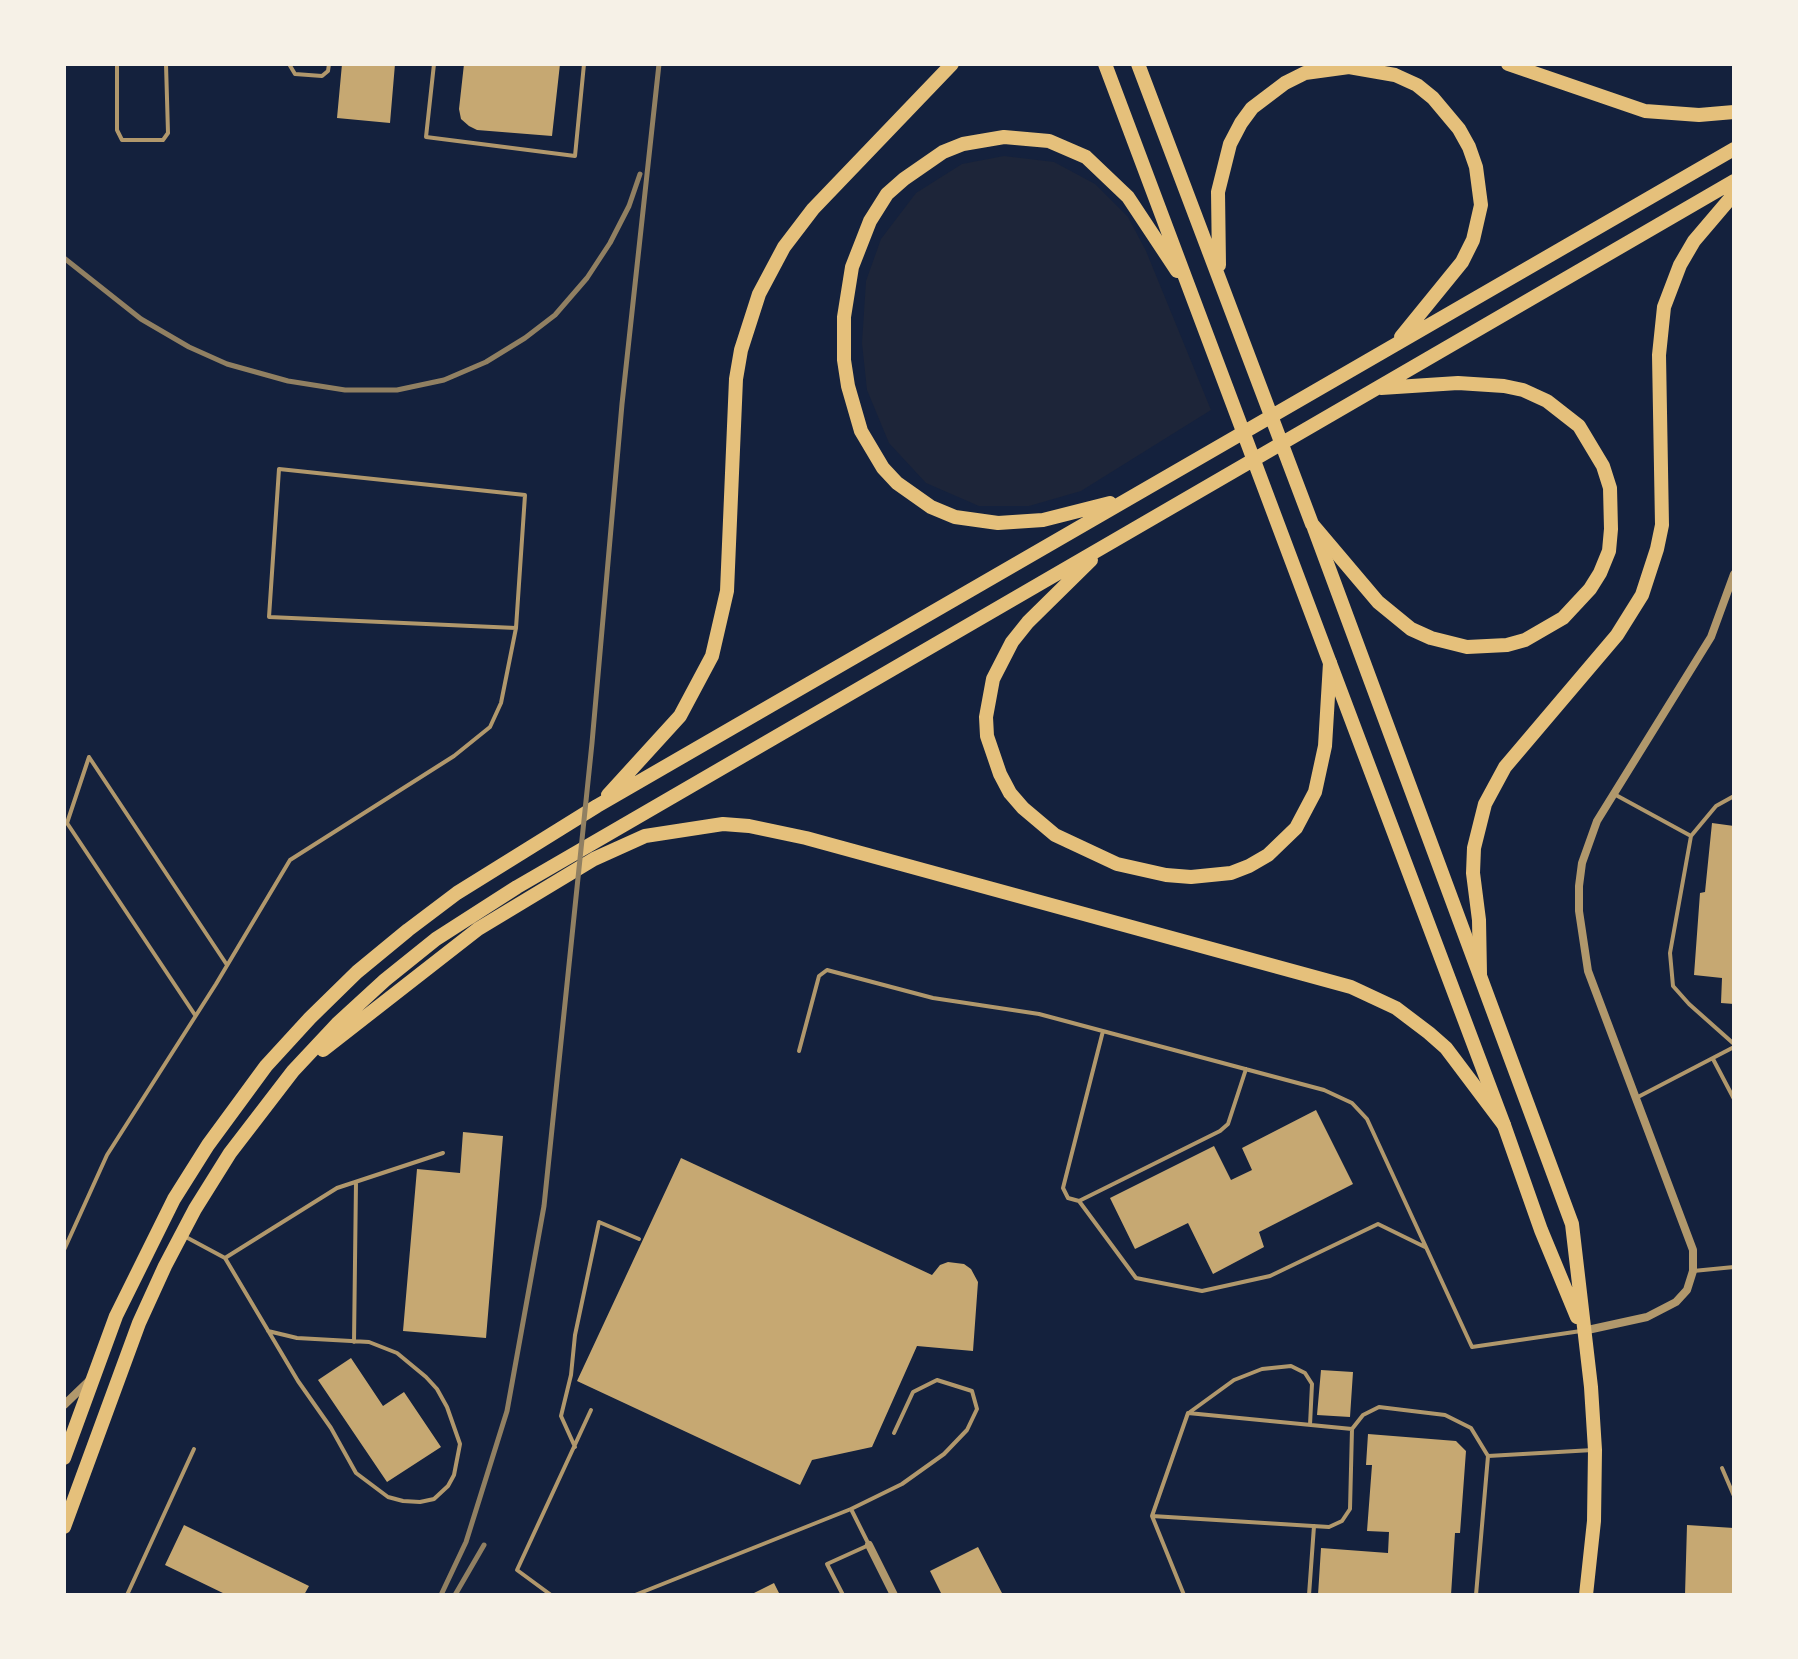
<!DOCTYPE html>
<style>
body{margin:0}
#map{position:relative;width:1798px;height:1659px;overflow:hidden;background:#14213d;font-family:"Archivo Narrow",sans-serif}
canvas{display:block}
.frame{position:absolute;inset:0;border:66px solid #f6f1e7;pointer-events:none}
</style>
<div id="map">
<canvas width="1798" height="1659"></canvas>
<div class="frame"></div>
</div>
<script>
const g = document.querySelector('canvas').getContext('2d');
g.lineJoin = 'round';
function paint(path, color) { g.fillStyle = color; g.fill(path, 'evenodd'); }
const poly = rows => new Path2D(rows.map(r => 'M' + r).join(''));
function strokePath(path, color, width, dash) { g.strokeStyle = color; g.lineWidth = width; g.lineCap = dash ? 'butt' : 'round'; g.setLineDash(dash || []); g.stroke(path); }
paint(poly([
 [1004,156,1054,162,1095,184,1128,217,1146,251,1211,410,1081,491,1029,506,979,506,926,483,889,443,867,390,862,343,866,281,881,239,916,193,962,164]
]), '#1d2539');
paint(poly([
 [342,64,395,64,390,123,337,118],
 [464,64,560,64,552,136,477,130,469,126,461,119,459,109],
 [1712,823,1734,826,1734,1004,1721,1003,1722,978,1694,975,1700,893,1705,892],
 [1316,1110,1353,1184,1259,1232,1264,1247,1213,1274,1188,1223,1135,1249,1110,1198,1214,1146,1231,1180,1252,1170,1242,1148],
 [463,1132,503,1136,486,1338,403,1331,417,1169,460,1173],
 [681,1158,932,1275,940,1265,948,1262,964,1264,971,1269,978,1282,973,1351,917,1346,872,1447,812,1460,800,1485,577,1381],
 [351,1358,383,1406,404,1392,441,1447,387,1482,318,1380],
 [1321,1370,1353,1372,1350,1417,1317,1415],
 [1368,1434,1456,1441,1466,1451,1460,1533,1455,1533,1451,1595,1318,1595,1321,1548,1388,1553,1389,1532,1367,1531,1372,1465,1366,1465],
 [184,1525,309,1586,304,1595,227,1595,165,1565],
 [1687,1525,1734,1528,1734,1595,1685,1595],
 [978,1547,1003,1595,942,1595,930,1571],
 [774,1583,780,1595,750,1595]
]), '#c6a872');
strokePath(poly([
 [117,64,117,130,122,140,163,140,168,133,166,64],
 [289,64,295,74,322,76,328,71,329,64],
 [434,64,426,137,575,156,584,64],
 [1614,794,1691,836],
 [1734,796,1716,806,1691,836,1670,953,1673,986,1689,1004,1734,1044],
 [195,1015,67,823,89,757,227,965],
 [1103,1031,1063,1188,1068,1198,1079,1201,1220,1131,1228,1124,1246,1069],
 [799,1051,819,976,827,970,933,998,1039,1014,1324,1090,1352,1103,1367,1119,1472,1347,1581,1331],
 [1713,1059,1734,1099],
 [1636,1098,1734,1047],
 [1079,1201,1136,1278,1202,1291,1270,1276,1378,1224,1425,1247],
 [184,1236,225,1258,337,1188,443,1153],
 [64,1250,107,1155,216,984,290,860,454,756,490,727,501,703,516,628,525,495,279,469,269,617,516,628],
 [225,1258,298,1381,331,1428,356,1473,388,1497,403,1501,420,1502,434,1499,448,1486,454,1475,460,1444,447,1407,437,1389,426,1377,397,1353,369,1342,297,1338,268,1331],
 [1693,1271,1734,1267],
 [354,1342,356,1182],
 [1190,1412,1234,1380,1262,1369,1291,1366,1305,1373,1312,1384,1310,1425],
 [1352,1429,1188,1413,1152,1516,1329,1527,1342,1521,1350,1509,1352,1429,1363,1415,1379,1407,1445,1415,1471,1428,1488,1456],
 [575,1447,561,1416,571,1375,575,1335,599,1222,639,1239],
 [1722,1468,1734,1496],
 [851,1509,902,1484,944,1454,967,1430,977,1409,972,1391,937,1380,913,1392,894,1433],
 [1152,1516,1184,1595],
 [127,1595,194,1449],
 [551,1595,517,1570,591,1410],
 [635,1595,851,1509,869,1545,827,1564,843,1595],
 [1309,1595,1314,1526],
 [1476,1595,1488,1456,1593,1450]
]), '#b1986c', 4);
strokePath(poly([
 [1583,1331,1647,1317,1676,1302,1687,1290,1693,1271,1693,1250,1588,971,1579,911,1579,886,1582,863,1597,821,1711,637,1734,574],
 [64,1405,90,1380],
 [869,1545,894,1595]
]), '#b1986c', 8);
strokePath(poly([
 [1314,528,1572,1224,1591,1387,1595,1450,1594,1521,1586,1595],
 [1330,663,1504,1125,1541,1230,1577,1317]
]), '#e5c07b', 14);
strokePath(poly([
 [1138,64,1312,524,1378,602,1411,629,1431,638,1467,647,1507,645,1525,640,1563,618,1590,589,1600,573,1609,551,1611,529,1610,488,1603,466,1579,426,1547,401,1523,390,1504,386,1458,383,1381,388],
 [1508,64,1645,111,1699,115,1734,112],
 [1219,265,1218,192,1230,144,1241,123,1252,108,1285,83,1305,73,1349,67,1395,75,1417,85,1433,98,1459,129,1469,147,1476,167,1481,205,1473,240,1462,262,1401,337],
 [1110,503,1043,520,998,523,955,517,931,507,897,483,883,468,861,431,848,386,844,360,844,317,852,267,870,221,887,194,904,179,943,152,963,144,1004,137,1049,141,1086,157,1128,197,1177,271],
 [1091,560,1028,622,1012,642,993,679,986,717,987,736,1000,774,1010,793,1023,808,1055,835,1117,864,1166,875,1191,877,1231,873,1249,866,1268,855,1296,828,1315,792,1325,746,1330,663,1105,64],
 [608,795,680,716,712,656,727,591,736,379,741,350,759,294,784,247,813,209,952,64],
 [1480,974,1479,920,1473,873,1474,848,1485,804,1505,767,1617,635,1642,595,1657,549,1662,525,1659,355,1664,307,1680,265,1694,241,1734,194],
 [323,1050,478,929,594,859,645,836,723,824,749,826,806,838,1351,987,1396,1008,1429,1033,1446,1048,1504,1125],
 [64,1458,116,1316,174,1199,208,1145,266,1066,310,1018,357,972,408,930,457,893,597,806,1734,149],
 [64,1527,139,1323,165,1266,195,1209,230,1153,293,1071,337,1024,385,980,436,939,517,887,1734,181]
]), '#e5c07b', 14);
strokePath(poly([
 [64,258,141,319,189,347,227,364,288,381,345,390,397,390,444,380,486,362,525,338,555,315,587,278,610,243,629,206,640,174],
 [441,1595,466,1542,507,1411,544,1206,592,743,622,404,659,64],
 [455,1595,484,1545]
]), '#918062', 5);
</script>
